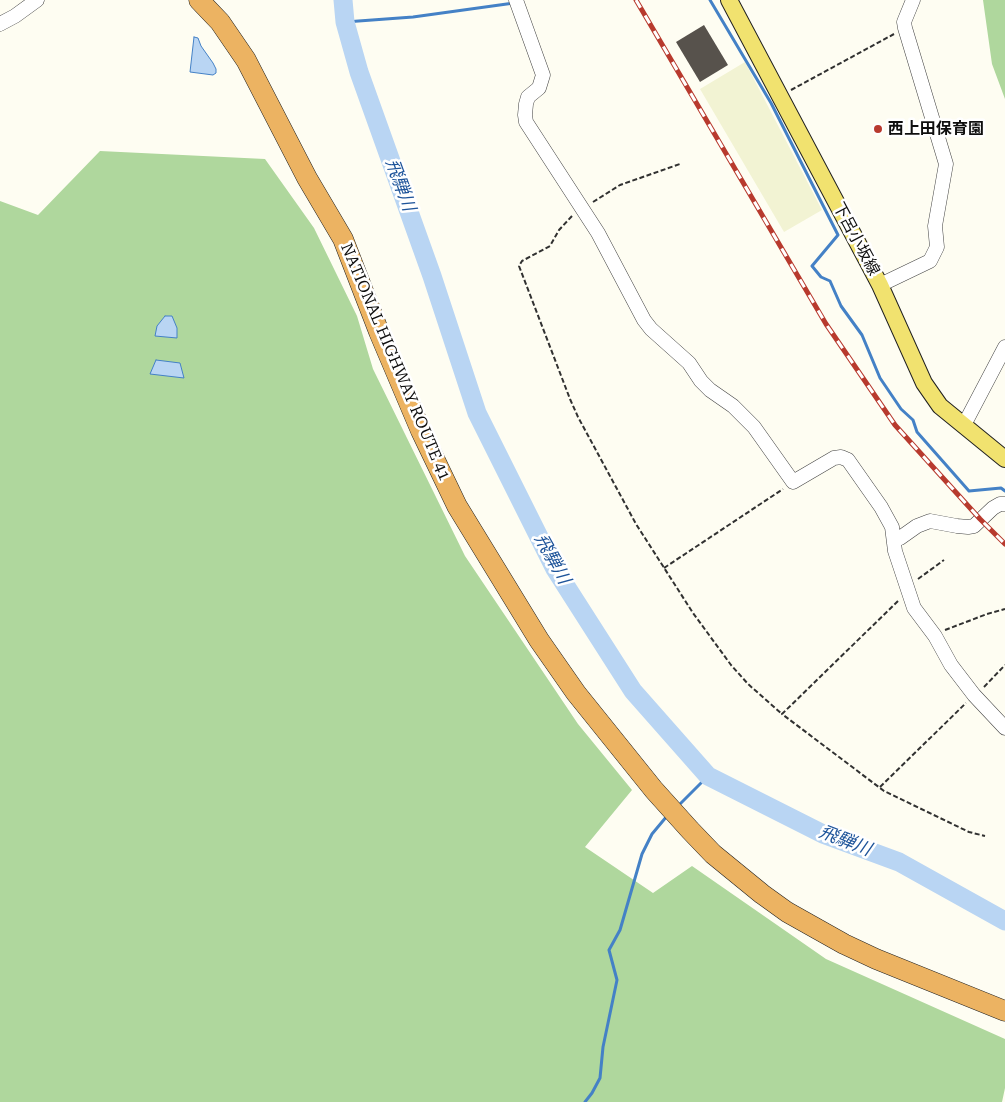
<!DOCTYPE html>
<meta charset="utf-8">
<style>
body{margin:0}
canvas{display:block;background:#fefdf2}
</style>
<canvas width="1005" height="1102"></canvas>
<script>
const g = document.querySelector('canvas').getContext('2d');
g.lineJoin = 'round';
function paint(path, color) { g.fillStyle = color; g.fill(path, 'evenodd'); }
const poly = rows => new Path2D(rows.map(r => 'M' + r).join(''));
function strokePath(path, color, width, dash) { g.strokeStyle = color; g.lineWidth = width; g.lineCap = dash ? 'butt' : 'round'; g.setLineDash(dash || []); g.stroke(path); }
function drawText(font, color, halo, rows, align = 'center') {
  g.font = font + ' "Roboto Serif","Noto Sans JP",serif'; g.lineWidth = 5; g.setLineDash([]); g.textBaseline = 'middle'; g.strokeStyle = halo; g.fillStyle = color; for (const [text, x, y, turn = 0] of rows) {
    g.save(); g.translate(x, y); g.rotate((+turn || 0) * Math.PI / 180); g.textAlign = isNaN(turn) ? turn : align; if (halo) g.strokeText(text, 0, 0); g.fillText(text, 0, 0); g.restore();
  }
}
paint(poly([
 [745,62,822,210,784,232,700,89]
]), '#f2f3d3');
paint(poly([
 [983,0,1005,0,1005,99,992,64],
 [100,151,265,159,314,228,357,316,373,369,465,556,578,724,632,790,585,847,653,893,692,866,826,959,1005,1039,1005,1088,1002,1102,0,1102,0,201,38,215]
]), '#afd79d');
const water = poly([
 [194,37,198,38,201,46,213,63,216,69,216,73,213,75,190,72,194,37],
 [165,316,172,316,177,328,177,338,155,336,157,326,165,316],
 [156,360,180,363,184,378,150,374,156,360]
]);
paint(water, '#b9d5f3');
strokePath(water, '#4481c6', 1);
strokePath(poly([
 [710,0,771,103,838,235,812,266,821,277,830,281,841,306,862,335,880,378,901,409,913,420,917,432,969,491,1001,488,1005,491],
 [345,22,413,17,514,3],
 [677,807,708,776],
 [585,1102,592,1093,600,1078,603,1047,617,980,609,950,620,930,642,854,652,834,667,816]
]), '#4481c6', 3);
strokePath(poly([
 [343,0,345,22,359,72,432,276,477,413,555,569,633,691,708,776,823,834,899,862,1005,921]
]), '#b9d5f3', 19);
paint(poly([
 [704,25,728,65,700,82,676,42]
]), '#57524c');
const minor = poly([
 [516,0,543,75,539,88,528,97,526,104,525,115,526,122,598,233,644,320,651,329,689,363,701,381,710,390,733,406,754,427,793,482,834,458,841,457,848,460,881,507,892,527,895,551,914,608,935,636,951,665,974,695,1005,728],
 [0,24,15,16,37,0],
 [880,285,930,261,937,247,935,226,946,164,905,28,904,22,913,0],
 [964,425,1005,347],
 [894,540,900,538,917,526,930,521,957,526,968,527,974,526,993,508,1000,504,1005,504]
]);
const major = poly([
 [729,0,880,285,924,383,940,406,1005,459]
]);
const highway = poly([
 [199,0,220,22,246,60,307,178,343,239,379,332,421,431,457,506,539,640,576,693,654,790,690,830,713,854,762,894,787,912,844,944,876,959,1005,1011]
]);
strokePath(minor, '#424242', 15);
strokePath(major, '#202020', 18);
strokePath(highway, '#202020', 21);
strokePath(poly([
 [791,90,894,34],
 [593,202,620,185,680,164],
 [572,216,559,230,550,246,522,261,519,266,570,399,578,417,636,524,693,613,731,665,748,684,782,714],
 [664,568,783,489],
 [918,579,944,560],
 [898,601,782,714,884,791,969,832,985,836],
 [945,630,987,614,1005,609],
 [984,687,1005,665],
 [880,787,966,703]
]), '#313131', 2, [5, 2.5]);
strokePath(minor, '#fff', 14);
strokePath(major, '#f1e26f', 16);
strokePath(highway, '#ecb362', 20);
const rail = poly([
 [636,0,826,324,895,425,980,519,1005,544]
]);
strokePath(rail, '#b83a2e', 5);
strokePath(rail, '#fff', 3, [9]);
for (const [x, y, r, color] of [
 [878,129,5,"#b83a2e"]
]) { const dot = new Path2D(); dot.arc(x, y, r, 0, 2 * Math.PI); g.fillStyle = color; g.fill(dot); strokePath(dot, '#fff', 2); }
drawText('bold 16px', '#0f0f0f', '#fff', [
 ["西上田保育園",888,129]
], 'left');
drawText('16px', '#0f0f0f', '#fff', [
 ["下呂小坂線",856,239,62],
 ["NATIONAL HIGHWAY ROUTE 41",395,362,67]
]);
drawText('italic 18px', '#1e549a', '#fff', [
 ["飛騨川",400,185,70],
 ["飛騨川",552,559,61],
 ["飛騨川",845,841,21]
]);
</script>
